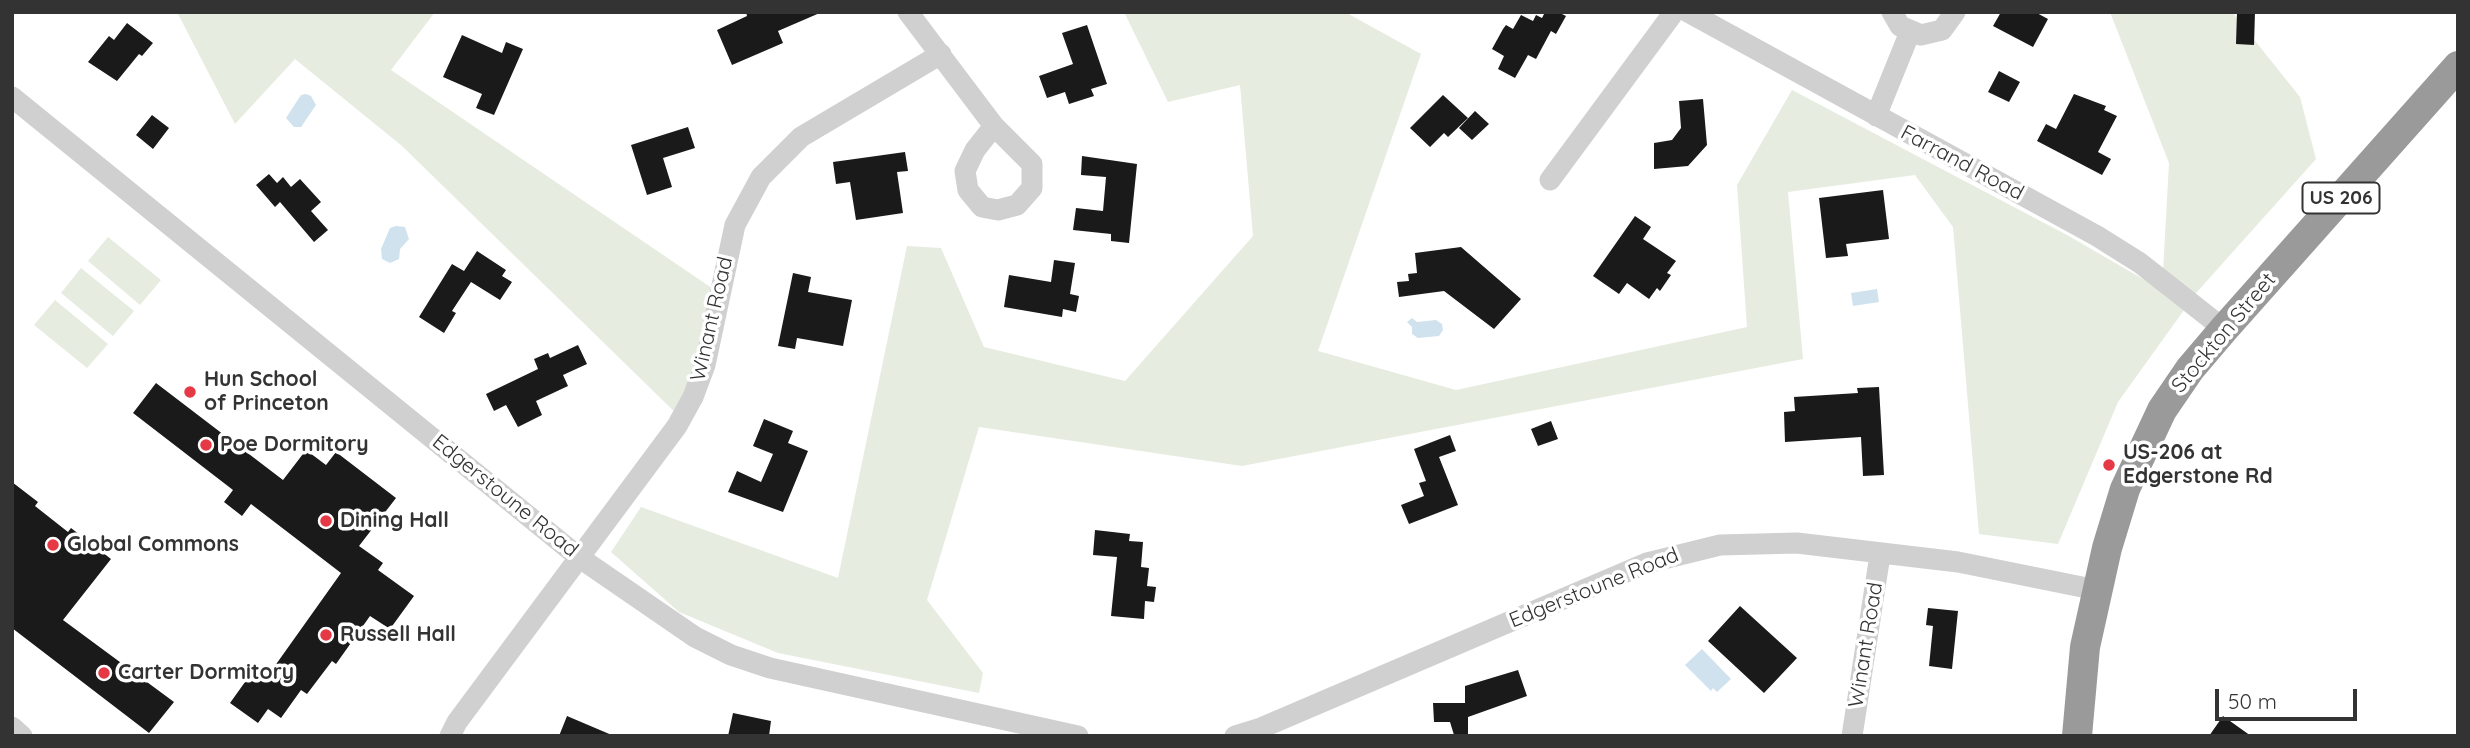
<!DOCTYPE html>
<style>
body{margin:0}
#map{position:relative;width:2470px;height:748px;overflow:hidden;background:#fff;font-family:Quicksand,sans-serif}
canvas{display:block}
.frame{position:absolute;inset:0;border:14px solid #333;pointer-events:none}
.scale{position:absolute;left:2215px;top:689px;width:142px;height:32px;box-sizing:border-box;border:4px solid #333;border-top:0;padding-left:9px;font-size:21px;line-height:24px;white-space:nowrap;color:#333;-webkit-text-stroke:5px #fff;paint-order:stroke}
</style>
<div id="map">
<canvas width="2470" height="748"></canvas>
<div class="frame"></div>
<div class="scale">50 m</div>
</div>
<script>
const g = document.querySelector('canvas').getContext('2d');
g.lineJoin = 'round';
function paint(path, color) { g.fillStyle = color; g.fill(path, 'evenodd'); }
const poly = rows => new Path2D(rows.map(r => 'M' + r).join(''));
function strokePath(path, color, width, dash) { g.strokeStyle = color; g.lineWidth = width; g.lineCap = dash ? 'butt' : 'round'; g.setLineDash(dash || []); g.stroke(path); }
function drawText(font, color, halo, rows, align = 'center') {
  g.font = font + ' Quicksand,sans-serif'; g.lineWidth = 7; g.setLineDash([]); g.textBaseline = 'middle'; g.strokeStyle = halo; g.fillStyle = color; for (const [text, x, y, turn = 0] of rows) {
    g.save(); g.translate(x, y); g.rotate((+turn || 0) * Math.PI / 180); g.textAlign = isNaN(turn) ? turn : align; if (halo) g.strokeText(text, 0, 0); g.fillText(text, 0, 0); g.restore();
  }
}
paint(poly([
 [177,12,435,12,391,70,725,297,686,423,402,146,295,59,235,124],
 [1124,12,1345,12,1421,54,1318,351,1456,390,1747,327,1737,185,1792,90,2067,235,2162,290,2169,163,2110,12,2232,12,2300,97,2316,159,2197,292,2118,402,2058,544,1979,534,1953,227,1915,175,1788,192,1803,359,1242,466,979,427,927,600,983,673,979,693,778,653,679,612,611,552,641,507,838,578,907,246,941,248,984,347,1125,381,1253,236,1240,85,1168,102],
 [108,237,161,280,140,305,88,261],
 [81,268,134,311,113,336,61,293],
 [55,300,108,344,87,368,34,325]
]), '#e6ecdf');
paint(poly([
 [306,94,311,96,316,105,301,127,294,127,286,118,301,95],
 [396,226,405,227,409,239,400,249,399,259,390,263,382,259,381,249,390,228],
 [1877,289,1879,302,1853,306,1851,293],
 [1412,318,1417,322,1436,320,1442,324,1443,330,1439,336,1418,338,1412,334,1412,327,1407,322],
 [1702,649,1731,679,1717,692,1713,688,1711,691,1685,665]
]), '#cfe2ee');
paint(poly([
 [746,12,822,12,778,31,783,43,732,65,717,30,747,16],
 [1545,12,1558,12,1566,16,1556,34,1551,31,1536,59,1528,55,1515,78,1498,69,1504,56,1492,49,1503,29,1506,25,1513,29,1521,15,1533,21,1536,15,1542,18],
 [2001,12,2035,12,2048,19,2033,47,1993,26],
 [2237,12,2255,12,2254,45,2236,44],
 [127,23,153,43,142,56,139,54,117,81,88,62,109,36,114,40],
 [1087,25,1107,84,1091,89,1094,96,1069,104,1065,92,1047,98,1039,76,1073,64,1062,33],
 [462,35,502,53,506,42,523,49,494,115,476,108,482,94,443,77],
 [1999,71,2020,82,2009,102,1988,92],
 [2074,94,2106,106,2104,110,2117,116,2098,152,2111,159,2102,175,2037,141,2046,124,2056,129],
 [1443,95,1468,118,1448,137,1444,133,1430,147,1410,128],
 [1703,99,1707,145,1688,166,1654,169,1654,143,1672,140,1681,128,1679,101],
 [1475,111,1489,124,1472,140,1459,128],
 [152,115,169,128,153,149,136,135],
 [688,127,695,148,663,158,672,187,647,195,631,145],
 [905,152,908,171,897,172,903,213,856,220,850,182,836,184,833,162],
 [1082,156,1137,164,1129,243,1111,241,1111,234,1073,230,1076,208,1103,211,1106,177,1081,175],
 [269,174,277,183,283,177,291,187,300,179,321,202,311,211,328,230,314,242,280,202,275,207,256,185],
 [1883,190,1889,239,1846,244,1848,256,1826,258,1819,198],
 [1635,216,1651,227,1643,239,1676,261,1667,273,1671,275,1660,291,1657,288,1649,299,1627,283,1619,294,1593,276],
 [1461,247,1521,299,1494,329,1444,291,1399,297,1397,282,1409,281,1408,274,1417,273,1415,253],
 [477,251,506,270,502,276,512,282,500,300,471,282,452,311,456,313,444,333,419,317,452,264,464,271],
 [1054,260,1075,263,1070,294,1079,296,1076,312,1063,309,1062,317,1004,307,1009,275,1051,282],
 [793,273,811,277,808,292,852,300,843,346,797,338,795,349,778,346],
 [578,345,587,364,563,375,568,386,536,401,542,415,518,427,506,405,494,411,486,394,538,369,534,359,548,353,550,358],
 [156,383,283,480,306,450,326,465,336,452,396,498,359,546,383,563,378,570,414,596,390,629,370,616,336,664,332,661,307,694,301,690,281,718,268,709,258,723,230,703,255,668,267,677,341,573,251,504,242,516,224,502,233,490,133,413],
 [1879,387,1884,475,1863,476,1861,437,1785,442,1784,412,1795,411,1794,397,1858,393,1857,388],
 [764,419,793,431,788,443,808,451,783,512,728,492,737,471,761,482,773,454,753,446],
 [1551,421,1558,439,1538,446,1531,429],
 [1450,435,1456,451,1439,457,1458,505,1409,524,1401,505,1424,496,1419,483,1426,481,1414,449],
 [12,482,38,502,35,506,68,532,71,528,111,559,63,620,174,702,149,733,12,628],
 [1095,530,1130,534,1129,541,1143,542,1141,567,1149,568,1147,586,1156,587,1154,602,1145,601,1144,619,1111,616,1117,557,1093,555],
 [1740,606,1797,658,1764,693,1708,641],
 [1928,608,1958,611,1952,669,1929,666,1933,626,1926,625],
 [1518,670,1527,696,1468,717,1468,735,1454,735,1450,722,1434,722,1433,703,1465,703,1465,686],
 [733,713,771,721,769,736,728,736],
 [567,716,614,736,559,736],
 [2223,716,2251,736,2209,736]
]), '#1a1a1a');
strokePath(poly([
 [908,12,994,126,975,150,965,171,968,190,982,207,998,210,1017,205,1032,188,1032,164,994,126],
 [1688,12,2097,236,2140,263,2224,329],
 [1892,12,1900,26,1921,35,1942,30,1955,12],
 [12,97,580,558,695,637,731,655,770,668,1078,736],
 [1876,116,1910,32],
 [1550,180,1674,12],
 [12,727,22,736],
 [450,736,457,722,677,426,693,397,705,365,735,225,761,177,801,137,941,54],
 [1235,736,1261,728,1647,563,1720,545,1797,543,1958,562,2097,590],
 [1852,736,1880,555]
]), '#d0d0d0', 21);
strokePath(poly([
 [2077,736,2085,647,2107,548,2125,489,2162,410,2190,369,2224,329,2458,66]
]), '#9a9a9a', 30);
for (const [x, y, r, color] of [
 [190,392,7,"#e63946"],
 [206,445,7,"#e63946"],
 [2109,465,7,"#e63946"],
 [326,521,7,"#e63946"],
 [53,545,7,"#e63946"],
 [326,635,7,"#e63946"],
 [104,673,7,"#e63946"]
]) { const dot = new Path2D(); dot.arc(x, y, r, 0, 2 * Math.PI); g.fillStyle = color; g.fill(dot); strokePath(dot, '#fff', 2.5); }
for (const [x, y, w] of [
 [2341,198,77]
]) { const box = new Path2D(); box.roundRect(x - w / 2, y - 15.5, w, 31, 5); g.fillStyle = '#fff'; g.fill(box); strokePath(box, '#333', 2); }
drawText('bold 19px', '#333', null, [
 ["US 206",2341,198]
]);
drawText('21px', '#333', '#fff', [
 ["Farrand Road",1962,163,28],
 ["Winant Road",712,319,-77],
 ["Stockton Street",2224,333,-50],
 ["Edgerstoune Road",505,496,39],
 ["Edgerstoune Road",1594,588,-22],
 ["Winant Road",1866,645,-81]
]);
drawText('bold 21px', '#333', '#fff', [
 ["Hun School",204,380],
 ["of Princeton",204,404],
 ["Poe Dormitory",220,445],
 ["US-206 at",2123,453],
 ["Edgerstone Rd",2123,477],
 ["Dining Hall",340,521],
 ["Global Commons",67,545],
 ["Russell Hall",340,635],
 ["Carter Dormitory",118,673]
], 'left');
</script>
